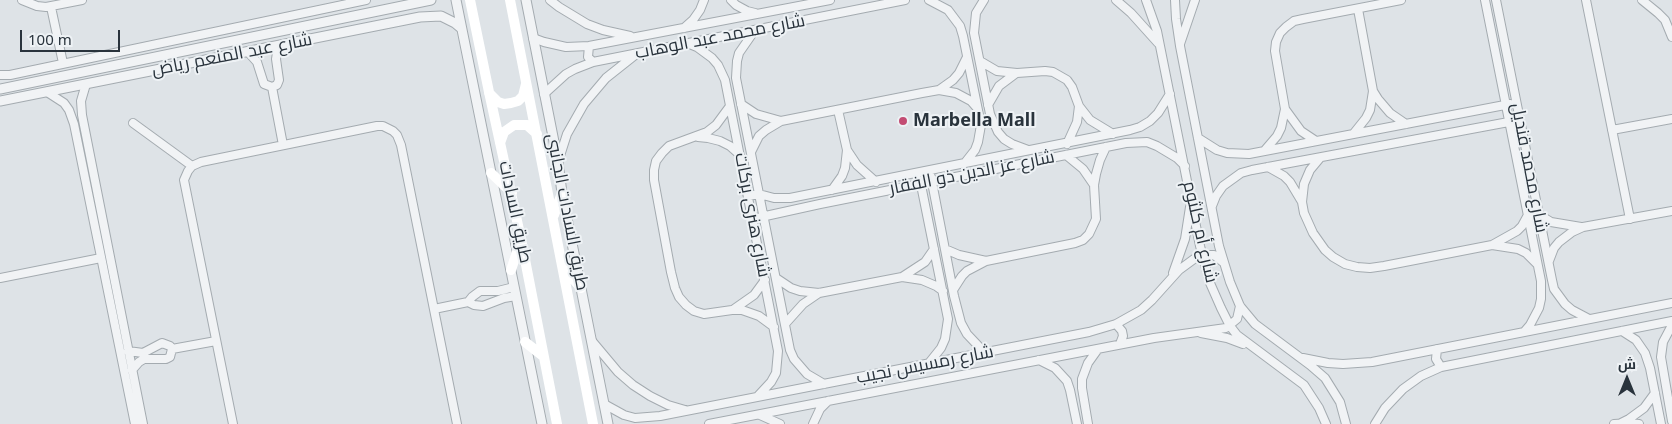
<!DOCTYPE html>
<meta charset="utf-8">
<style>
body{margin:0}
#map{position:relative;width:1672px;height:424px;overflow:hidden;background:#dee3e7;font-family:"Noto Sans",Cairo,sans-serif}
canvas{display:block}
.north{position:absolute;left:1602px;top:354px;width:50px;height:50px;-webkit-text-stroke:4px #eef2f5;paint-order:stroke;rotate:0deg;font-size:14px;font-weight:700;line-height:20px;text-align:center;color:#29333c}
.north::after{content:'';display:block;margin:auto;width:18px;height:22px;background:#29333c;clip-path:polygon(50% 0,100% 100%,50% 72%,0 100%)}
.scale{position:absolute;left:20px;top:30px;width:100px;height:22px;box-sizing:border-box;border:2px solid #29333c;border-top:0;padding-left:6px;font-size:15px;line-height:18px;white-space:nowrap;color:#29333c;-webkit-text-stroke:4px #eef2f5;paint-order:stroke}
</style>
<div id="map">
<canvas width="1672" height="424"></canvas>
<div class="north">ش</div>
<div class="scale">100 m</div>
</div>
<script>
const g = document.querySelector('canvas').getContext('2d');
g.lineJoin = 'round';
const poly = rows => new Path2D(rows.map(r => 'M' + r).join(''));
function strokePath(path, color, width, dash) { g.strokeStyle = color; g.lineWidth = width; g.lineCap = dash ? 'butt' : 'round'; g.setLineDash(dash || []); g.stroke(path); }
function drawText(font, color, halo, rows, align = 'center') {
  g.font = font + ' "Noto Sans",Cairo,sans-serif'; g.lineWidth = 4; g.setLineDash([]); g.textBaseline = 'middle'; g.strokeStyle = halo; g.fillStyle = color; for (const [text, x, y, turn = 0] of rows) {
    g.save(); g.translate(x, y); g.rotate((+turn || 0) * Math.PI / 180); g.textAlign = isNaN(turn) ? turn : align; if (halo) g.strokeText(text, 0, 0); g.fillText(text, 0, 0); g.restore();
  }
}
const minor = poly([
 [22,0,37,6,46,7,82,0],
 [550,0,559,7,587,24,603,30,630,36],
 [731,0,736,5,747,11,755,13],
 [929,0,948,10,960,26,963,36,981,125,978,142,975,150,964,164],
 [984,0,976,13,974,33,990,114,998,132,1004,139,1012,144,1028,150],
 [1116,0,1131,13,1158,43],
 [1146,0,1157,31,1200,246,1210,283,1221,308,1230,326,1237,335,1304,385,1319,408,1326,424],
 [1175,0,1176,19,1180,46,1219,246,1230,282,1240,306,1255,324,1310,365,1325,378,1340,402,1346,424],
 [1485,0,1541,281,1541,299,1539,308,1530,325,1524,332],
 [1496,0,1552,280,1554,289,1565,304,1572,310,1589,319],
 [1586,0,1630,219],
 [1642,0,1658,13,1665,20,1672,37],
 [51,7,63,63],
 [684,28,693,20,700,10,704,0],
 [755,30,739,53,737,61,736,78,790,350,794,359,807,374,824,384],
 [533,38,544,42,566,47,589,46,830,0],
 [687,43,697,47,712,58,718,65,725,80,778,351,776,373,771,382,758,396],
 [1180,44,1195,0],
 [589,46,588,57,593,62],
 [248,52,257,62,264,84,272,87,277,85,279,80,276,59,278,46],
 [980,61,997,71,1017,73,1045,71,1053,72,1067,80,1072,87,1079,106,1077,122,1067,144],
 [0,75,10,75,366,0],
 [86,84,81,101,82,115,143,424],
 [272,87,283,145],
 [939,90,953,80,959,73,967,57],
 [1373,91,1378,99,1390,113,1406,124],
 [47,92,64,103,69,110,74,124,135,424],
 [544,94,566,74,575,69,593,62,905,0],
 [741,104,756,114,781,121],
 [988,105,999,86,1015,74],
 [730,106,716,125,707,132,669,146,662,153,656,161,654,170,654,180,671,272,675,288,679,297,686,305,694,311,704,314,732,310,742,310,759,316,774,327],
 [1079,106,1090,120,1113,134],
 [133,123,192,166],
 [1612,130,1672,119],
 [1354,133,1366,118,1370,110,1373,91,1358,9],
 [698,137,708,138,720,141,730,146,739,154],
 [1198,138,1217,150,1227,153,1249,154,1510,104],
 [1316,141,1301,131,1285,109,1275,51,1276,42,1280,33,1286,27,1294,21,1303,19,1401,0],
 [847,150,857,165,876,182],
 [1265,150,1277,136,1281,128,1285,109],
 [751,152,759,136,766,130,781,121,922,93,939,90,956,93,971,101,977,108],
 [1066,155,1083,169,1094,185],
 [1320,158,1310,170,1304,184,1302,202,1304,213,1313,233,1325,250,1333,257,1345,264,1357,267,1370,268,1384,266,1492,245,1517,231,1522,226,1528,215],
 [558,162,567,134,584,104,606,78,635,55],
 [1268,167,1284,176,1290,182,1302,202],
 [931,177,954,296,961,323,967,334,985,353],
 [920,180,948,319,945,339,941,348,929,363],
 [832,190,842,176,845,168,847,150,838,110],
 [748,196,759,194,774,198,790,198,1130,130,1140,127,1150,121,1158,113,1170,94],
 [1212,206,1216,196,1223,186,1241,173,1252,170,1514,121],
 [1538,214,1551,222,1581,227],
 [752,219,820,204,1126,143,1147,142,1157,146,1177,158,1185,166],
 [1492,245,1518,249,1526,253,1537,264],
 [945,249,959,255,986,261],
 [1549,261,1554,248,1559,242,1572,232,1583,227,1672,211],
 [1173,273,1185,239,1190,207],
 [902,277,925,262,934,249],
 [0,278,101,258],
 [776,278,791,288,800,291,819,293,902,277,922,280,936,286,943,291],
 [953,290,962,276,967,271,986,261,1075,243,1083,240,1089,234,1096,219,1094,185,1096,174,1100,160,1106,147],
 [468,302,472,297,480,291,498,291,514,287],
 [434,309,468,302,474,305,483,306,504,298,516,296],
 [734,309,754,295,765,280],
 [785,324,803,304,819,293],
 [1116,324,1122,331,1123,336,1120,344],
 [1672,325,1663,342,1661,357,1672,421],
 [1622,331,1636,340,1645,353,1650,368,1661,424],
 [1201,333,1227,338,1243,344],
 [592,341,618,372,633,385,650,396,668,405,685,410],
 [172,349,216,341],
 [1437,349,1436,359,1441,367],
 [128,351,143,353,162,343,170,346,172,349],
 [1303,358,1328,363,1343,364,1372,362,1672,303],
 [1039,360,1055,368,1067,381,1070,390,1077,424],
 [132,370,139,362,144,359,166,359,170,357,172,349],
 [604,404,624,415,635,418,660,416,1089,332,1116,324,1141,310,1152,300,1179,270,1194,259,1208,255,1214,255,1223,262],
 [760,415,780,424],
 [1621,423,1629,419,1644,408,1655,393],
 [233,424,185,185,184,180,188,171,192,166,201,162,377,126,383,126,393,131,397,135,401,145,457,424],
 [709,424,1154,338,1226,328,1237,319,1240,306],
 [813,424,820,409,828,401],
 [1088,424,1082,388,1082,379,1088,363,1098,349],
 [1375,424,1385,408,1403,389,1421,376,1441,367,1672,321],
 [1614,424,1630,423,1639,424]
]);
const tertiary = poly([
 [456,0,542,424],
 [526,0,558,162,562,193,608,424],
 [0,89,431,0],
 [0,101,420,17,441,16,455,23,461,28]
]);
strokePath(minor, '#a4abb0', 10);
strokePath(tertiary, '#a4abb0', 11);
strokePath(minor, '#f1f3f5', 8);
strokePath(tertiary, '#f1f3f5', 9);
strokePath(poly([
 [470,0,489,92,521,239,557,424],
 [510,0,593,424],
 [489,93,498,102,504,104,511,103,518,101,523,96,526,84],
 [500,143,504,132,514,125,527,125,537,134],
 [491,173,512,193],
 [554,215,562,193],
 [511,270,521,240],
 [565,270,581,288],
 [525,342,543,356]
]), '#fff', 10);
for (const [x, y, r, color] of [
 [903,121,5,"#c34c73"]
]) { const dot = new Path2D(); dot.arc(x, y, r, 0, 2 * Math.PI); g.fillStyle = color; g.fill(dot); strokePath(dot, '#eef2f5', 2); }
drawText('18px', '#29333c', '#eef2f5', [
 ["شارع محمد عبد الوهاب",720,37,-11],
 ["شارع عبد المنعم رياض",232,55,-11],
 ["شارع محمد قنديل",1529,168,79],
 ["شارع عز الدين ذو الفقار",972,173,-11],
 ["طريق السادات",515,212,78],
 ["طريق السادات الجانبى",567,212,79],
 ["شارع هنرى بركات",752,215,79],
 ["شارع أم كلثوم",1200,232,77],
 ["شارع رمسيس نجيب",925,365,-11]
]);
drawText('bold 18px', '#29333c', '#eef2f5', [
 ["Marbella Mall",913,121]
], 'left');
</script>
